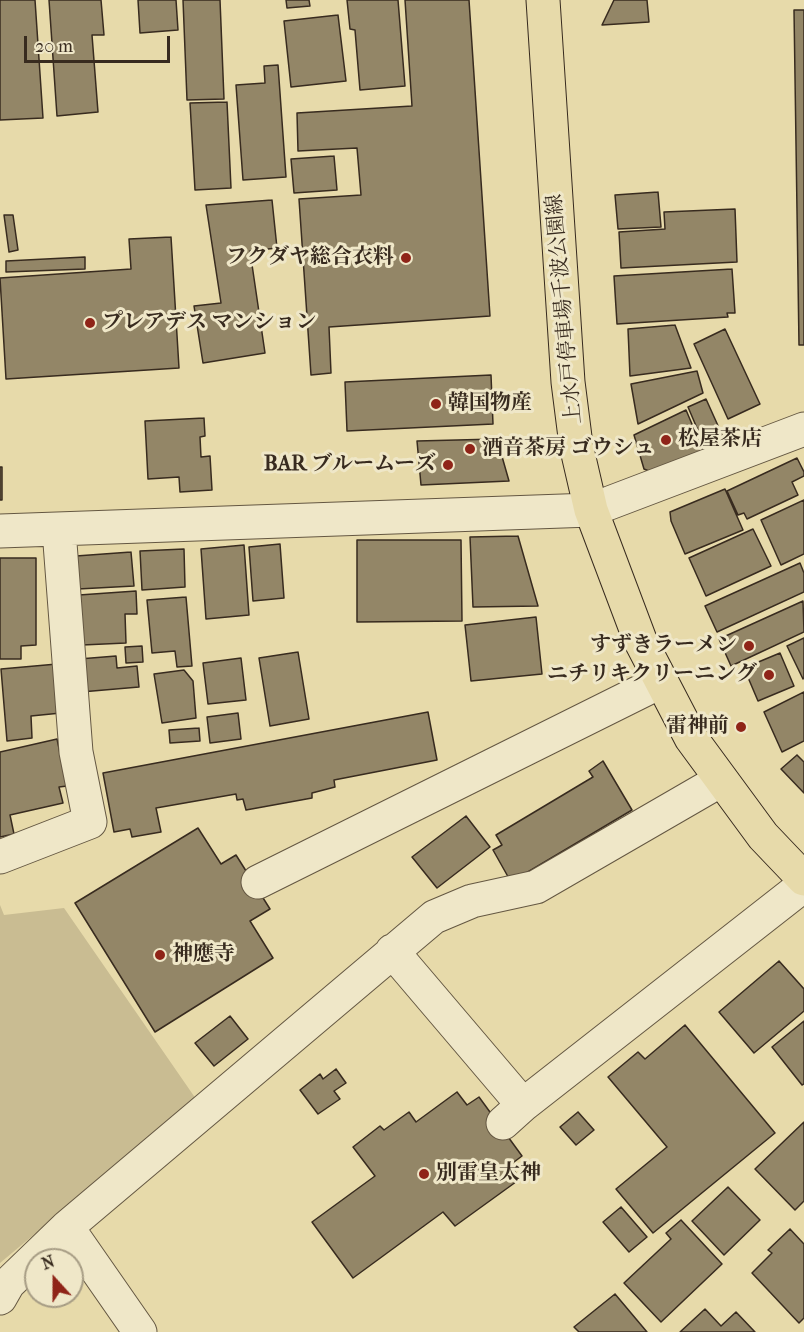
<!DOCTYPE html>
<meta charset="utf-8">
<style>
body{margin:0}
#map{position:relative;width:804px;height:1332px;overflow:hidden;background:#e7daaa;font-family:"IM FELL French Canon",serif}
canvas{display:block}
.north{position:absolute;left:24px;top:1248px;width:60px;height:60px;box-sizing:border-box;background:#efe7c8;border:2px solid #a69c84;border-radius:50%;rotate:339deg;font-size:16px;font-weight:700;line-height:24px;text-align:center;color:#382b1f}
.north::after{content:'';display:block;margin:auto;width:21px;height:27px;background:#8f2418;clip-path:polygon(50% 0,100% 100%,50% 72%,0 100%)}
.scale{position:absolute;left:24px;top:36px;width:146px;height:27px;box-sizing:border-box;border:3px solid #382b1f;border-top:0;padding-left:8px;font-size:18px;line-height:21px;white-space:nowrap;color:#382b1f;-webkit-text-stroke:4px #efe7c8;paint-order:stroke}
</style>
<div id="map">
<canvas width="804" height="1332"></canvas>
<div class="north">N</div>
<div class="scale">20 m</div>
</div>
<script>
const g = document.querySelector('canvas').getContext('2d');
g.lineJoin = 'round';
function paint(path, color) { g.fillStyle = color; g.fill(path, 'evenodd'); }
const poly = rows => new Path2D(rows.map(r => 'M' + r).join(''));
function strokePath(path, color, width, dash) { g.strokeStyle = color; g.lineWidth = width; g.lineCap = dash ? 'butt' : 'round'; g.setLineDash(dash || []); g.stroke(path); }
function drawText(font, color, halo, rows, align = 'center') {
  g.font = font + ' "IM FELL French Canon","Noto Serif JP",serif'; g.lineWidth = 6; g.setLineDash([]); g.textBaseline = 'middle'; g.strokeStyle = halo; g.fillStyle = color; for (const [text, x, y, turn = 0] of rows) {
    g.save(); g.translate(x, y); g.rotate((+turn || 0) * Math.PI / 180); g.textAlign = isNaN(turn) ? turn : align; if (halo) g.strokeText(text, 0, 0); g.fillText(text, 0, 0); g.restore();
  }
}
paint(poly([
 [0,905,4,915,64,908,196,1099,0,1263]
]), '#c9bc92');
const building = poly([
 [0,0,35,0,43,118,0,120,0,0],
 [49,0,101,0,104,35,92,35,98,112,57,116,49,0],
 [138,0,176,0,178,30,140,33,138,0],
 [183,0,220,0,224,99,187,100,183,0],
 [286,0,309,0,310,6,287,8,286,0],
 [347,0,398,0,405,86,360,90,355,30,350,29,347,0],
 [405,0,469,0,490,316,329,327,331,373,311,375,299,199,361,195,357,148,298,151,297,113,412,106,405,0],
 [614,0,647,0,649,22,602,25,614,0],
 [794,10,804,10,804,345,799,345,794,10],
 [338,15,346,81,291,87,284,21,338,15],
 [278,65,286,177,243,180,236,85,265,83,264,66,278,65],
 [227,102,231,188,195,190,190,103,227,102],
 [334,156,337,190,294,193,291,159,334,156],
 [658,192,661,227,618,229,615,195,658,192],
 [272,200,277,248,250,251,265,353,203,363,194,306,221,303,206,205,272,200],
 [735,209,737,262,621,268,619,232,665,229,664,212,735,209],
 [4,215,13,215,18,250,9,252,4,215],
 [171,237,179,368,6,379,0,278,131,269,129,239,171,237],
 [85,257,85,269,6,272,6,261,85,257],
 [732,269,735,313,727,313,728,317,617,324,614,276,732,269],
 [675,325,691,368,630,376,628,329,675,325],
 [725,329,760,404,728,419,694,344,725,329],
 [697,371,703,393,638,424,631,384,697,371],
 [491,375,493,424,347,431,345,382,491,375],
 [706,399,724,439,705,447,688,407,706,399],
 [686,410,703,450,654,473,644,469,634,435,686,410],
 [204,418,205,436,200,437,201,457,210,456,212,490,180,492,179,477,148,479,145,421,204,418],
 [497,439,509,481,421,485,417,441,497,439],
 [797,458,804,472,804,476,792,482,798,495,747,519,744,513,738,515,727,491,797,458],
 [0,467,2,467,2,500,0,500,0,467],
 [725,489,743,530,685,554,671,521,670,512,725,489],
 [804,500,804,554,781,565,761,520,804,500],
 [753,529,771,566,706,596,689,558,753,529],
 [518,536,538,606,473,607,470,537,518,536],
 [357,540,461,540,462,621,357,622,357,540],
 [280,544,284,598,253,601,249,547,280,544],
 [244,545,249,615,206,619,201,549,244,545],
 [184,549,185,587,142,590,140,551,184,549],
 [131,552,134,586,78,589,76,556,131,552],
 [0,558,36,558,36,645,21,646,21,659,0,659,0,558],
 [800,563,804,573,804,592,717,632,705,606,800,563],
 [136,591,137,614,125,614,126,643,82,645,79,595,136,591],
 [186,597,192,666,177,667,175,651,152,653,147,600,186,597],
 [803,601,804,632,731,666,719,639,803,601],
 [536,617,542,674,471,681,465,625,536,617],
 [804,638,804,678,803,679,787,646,804,638],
 [142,646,143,662,126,663,125,647,142,646],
 [298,652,309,719,270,726,259,658,298,652],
 [780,653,794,686,758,701,744,668,780,653],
 [116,656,117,668,137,666,139,687,81,692,79,659,116,656],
 [241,658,246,700,208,704,203,663,241,658],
 [57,664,61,713,31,716,32,738,7,741,1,669,57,664],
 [184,670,193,681,196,718,162,723,154,674,184,670],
 [804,692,804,741,782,752,764,712,804,692],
 [428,712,437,760,334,780,335,787,312,793,312,798,246,810,243,799,237,800,236,794,156,808,161,832,132,837,130,829,114,832,103,773,428,712],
 [238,713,241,739,210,743,207,717,238,713],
 [199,728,200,741,170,743,169,730,199,728],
 [57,739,67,786,59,787,63,803,10,815,14,834,0,837,0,752,57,739],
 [797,755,804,762,804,793,781,769,797,755],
 [603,761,632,810,511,882,493,850,502,845,496,835,593,777,589,771,603,761],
 [466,816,490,847,437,888,412,857,466,816],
 [198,828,221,864,236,855,270,909,250,921,273,958,155,1032,75,903,198,828],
 [779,961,804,989,804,1011,754,1053,719,1012,779,961],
 [230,1016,248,1039,214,1066,195,1043,230,1016],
 [804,1021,804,1084,802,1085,772,1047,804,1021],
 [685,1025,775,1133,653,1233,616,1189,667,1147,608,1077,638,1052,645,1059,685,1025],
 [336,1069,346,1083,334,1091,340,1099,318,1114,300,1090,320,1074,323,1079,336,1069],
 [457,1092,467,1105,479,1097,522,1156,510,1165,520,1179,455,1226,443,1212,353,1278,312,1222,375,1176,353,1147,380,1126,384,1130,409,1112,416,1122,457,1092],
 [578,1112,594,1130,576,1145,560,1127,578,1112],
 [804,1122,804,1201,795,1210,755,1169,804,1122],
 [728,1187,760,1220,724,1255,692,1221,728,1187],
 [621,1207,647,1237,629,1252,603,1222,621,1207],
 [681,1220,722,1264,661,1322,624,1283,671,1239,666,1233,681,1220],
 [790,1229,804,1244,804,1318,799,1323,752,1273,772,1253,768,1250,790,1229],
 [615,1294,647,1332,579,1332,574,1327,615,1294],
 [705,1309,721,1326,736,1312,755,1332,680,1332,705,1309]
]);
paint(building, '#938667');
strokePath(building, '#382b1f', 1.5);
const minor = poly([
 [0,531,591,510,804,429],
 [0,857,90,822,76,752,59,530],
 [258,882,660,682],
 [392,951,523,1105],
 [503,1123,523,1105,804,885],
 [67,1227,140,1332],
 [0,1298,8,1284,67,1227,434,917,472,901,536,887,721,780]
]);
const major = poly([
 [543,0,568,382,576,445,591,510,640,640,691,738,763,836,804,879]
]);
strokePath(minor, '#645742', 35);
strokePath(major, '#382b1f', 35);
strokePath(minor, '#efe7c8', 33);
strokePath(major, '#e7daaa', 33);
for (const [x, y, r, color] of [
 [406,258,6,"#8f2418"],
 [90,323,6,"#8f2418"],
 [436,404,6,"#8f2418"],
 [666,440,6,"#8f2418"],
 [470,449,6,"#8f2418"],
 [448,465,6,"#8f2418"],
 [749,646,6,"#8f2418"],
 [769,675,6,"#8f2418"],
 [741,727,6,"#8f2418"],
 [160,955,6,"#8f2418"],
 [424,1174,6,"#8f2418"]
]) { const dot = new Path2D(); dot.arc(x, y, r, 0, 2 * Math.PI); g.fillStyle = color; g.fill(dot); strokePath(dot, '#efe7c8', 2); }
drawText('bold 21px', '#382b1f', '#efe7c8', [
 ["フクダヤ総合衣料",394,258,"right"],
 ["プレアデス マンション",102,323],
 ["韓国物産",448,404],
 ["松屋茶店",678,440],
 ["酒音茶房 ゴウシュ",482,449],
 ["BAR ブルームーズ",436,465,"right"],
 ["すずきラーメン",737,646,"right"],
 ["ニチリキクリーニング",757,675,"right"],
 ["雷神前",729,727,"right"],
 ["神應寺",172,955],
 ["別雷皇太神",436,1174]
], 'left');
drawText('21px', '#382b1f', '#efe7c8', [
 ["上水戸停車場千波公園線",565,309,-95]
]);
</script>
